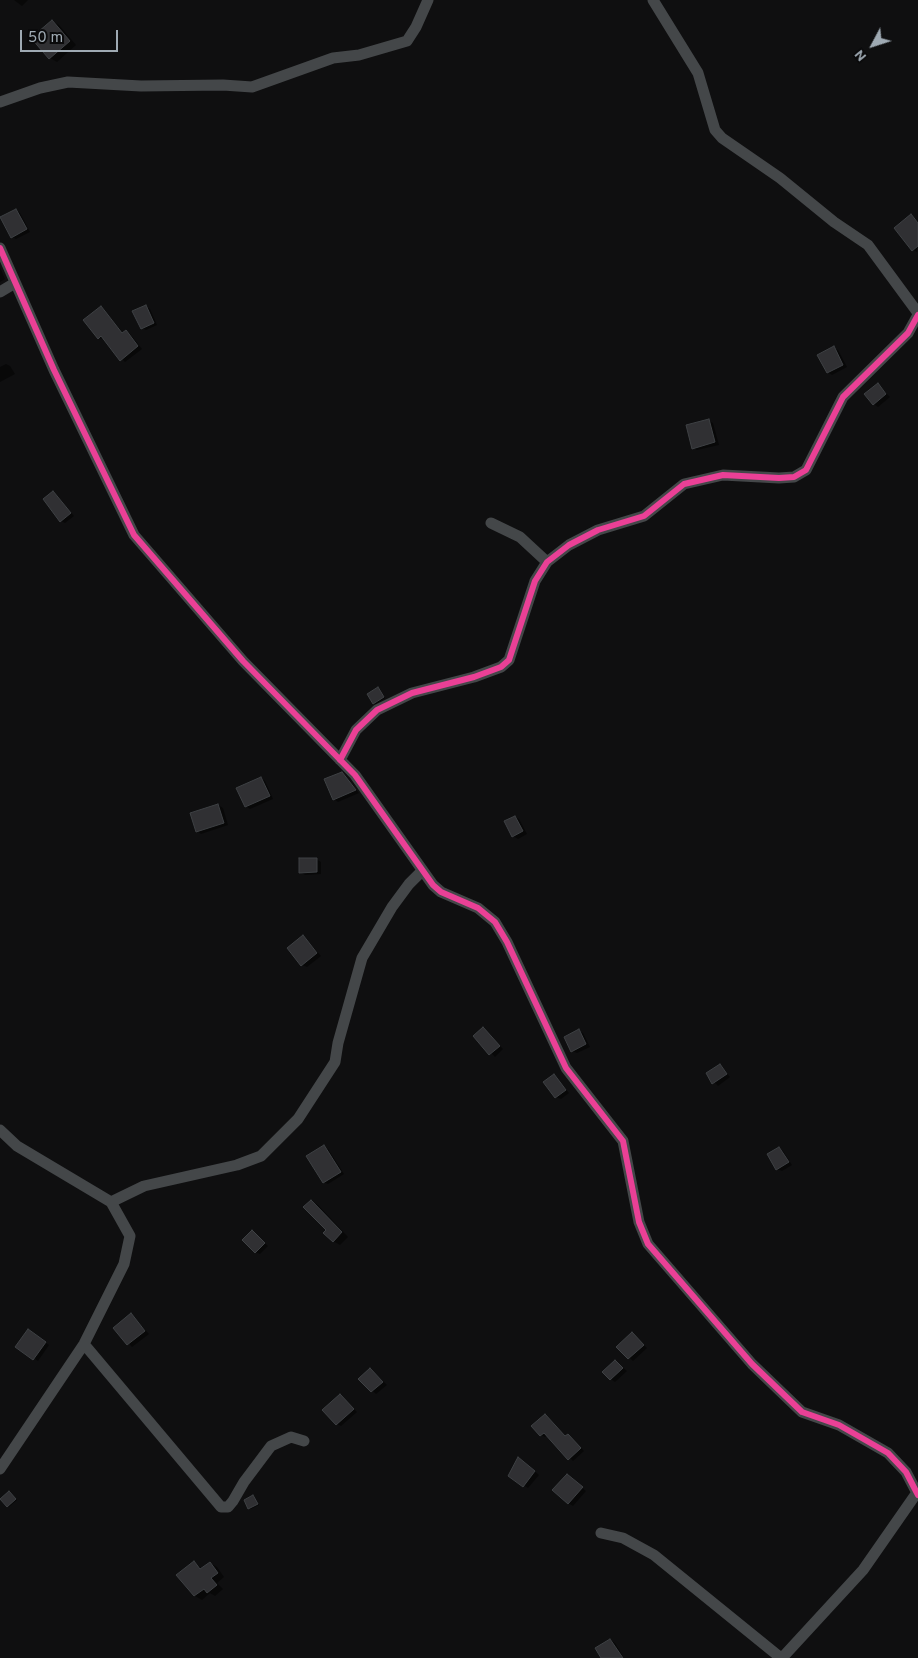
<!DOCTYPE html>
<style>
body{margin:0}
#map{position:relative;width:918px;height:1658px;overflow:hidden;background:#0f0f10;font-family:Overpass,sans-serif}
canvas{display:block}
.north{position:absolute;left:848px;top:20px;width:50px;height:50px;-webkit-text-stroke:4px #0a0a0b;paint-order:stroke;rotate:230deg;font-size:14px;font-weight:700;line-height:20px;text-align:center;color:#9faab3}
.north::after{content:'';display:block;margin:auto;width:18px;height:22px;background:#9faab3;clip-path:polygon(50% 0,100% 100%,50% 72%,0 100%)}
.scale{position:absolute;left:20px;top:30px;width:98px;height:22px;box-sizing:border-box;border:2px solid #9faab3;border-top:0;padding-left:6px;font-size:15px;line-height:18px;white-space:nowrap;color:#9faab3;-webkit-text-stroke:4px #0a0a0b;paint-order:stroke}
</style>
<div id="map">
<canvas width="918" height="1658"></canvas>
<div class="north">N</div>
<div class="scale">50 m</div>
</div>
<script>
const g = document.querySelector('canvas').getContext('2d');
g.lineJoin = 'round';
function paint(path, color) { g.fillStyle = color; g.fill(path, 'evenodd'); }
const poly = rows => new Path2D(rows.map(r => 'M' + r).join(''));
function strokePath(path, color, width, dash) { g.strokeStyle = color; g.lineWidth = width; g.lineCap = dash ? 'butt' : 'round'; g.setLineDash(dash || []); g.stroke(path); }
paint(poly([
 [14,0,28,0,22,6],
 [52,21,59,25,76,45,57,62,50,58],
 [16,210,20,213,30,232,16,239,12,237],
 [911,216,918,221,917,252,913,250],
 [0,267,5,279,0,282],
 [145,306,150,309,157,325,146,330,142,328],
 [101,307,124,334,126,332,130,334,142,349,125,362,104,339,99,338],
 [834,348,838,350,847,367,832,375,827,372],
 [6,364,10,366,15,374,0,382,0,367],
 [878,385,890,397,878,407,874,404],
 [709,421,713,423,719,445,697,450,693,448],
 [53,492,74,516,65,523,61,521],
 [378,688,385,698,376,704,374,703],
 [342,774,359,793,338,802,334,799],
 [261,778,265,781,273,799,250,809,246,806],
 [218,805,223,808,228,825,201,834,197,831],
 [515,817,519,819,527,834,518,839,513,836],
 [316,859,321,862,321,874,305,875,301,872],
 [303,936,321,956,307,967,302,965],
 [483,1029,503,1049,495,1057,475,1036],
 [579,1031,583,1033,590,1047,577,1053,572,1051],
 [720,1066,730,1077,718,1086,707,1074],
 [554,1076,569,1093,561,1099,556,1097],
 [324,1147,328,1149,344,1174,328,1184,323,1182],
 [779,1148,783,1151,792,1165,782,1171,777,1169],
 [311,1201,318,1205,348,1237,340,1245,333,1241],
 [252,1232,268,1246,260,1254,255,1252],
 [131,1315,149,1334,132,1347,115,1328],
 [32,1333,49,1345,38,1361,17,1346],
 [633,1334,647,1348,633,1361,618,1347],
 [615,1361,627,1371,615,1382,611,1379],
 [371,1369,387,1385,376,1394,360,1379],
 [340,1395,357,1412,341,1426,337,1424],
 [546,1415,566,1437,568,1435,572,1438,584,1451,573,1461,548,1435,545,1437,541,1435],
 [523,1461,539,1475,528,1488,509,1476],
 [567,1475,586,1491,573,1506,568,1503],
 [11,1494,17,1500,9,1507,8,1506],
 [253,1496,259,1505,251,1509,249,1508],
 [194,1563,203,1569,210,1563,217,1567,224,1577,217,1583,223,1589,215,1596,210,1593,202,1600,195,1596,178,1575],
 [610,1640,615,1643,624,1658,603,1658]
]), '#0007');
const building = poly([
 [52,20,70,41,49,59,31,38,52,20],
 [16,209,27,229,11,238,0,217,16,209],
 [911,214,918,223,918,246,912,251,894,228,911,214],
 [146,305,154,323,141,329,132,311,146,305],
 [101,306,122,333,126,330,138,346,120,361,101,336,98,339,83,320,101,306],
 [834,346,843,365,827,373,817,355,834,346],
 [878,383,886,394,873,405,864,394,878,383],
 [709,419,715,442,692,449,686,425,709,419],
 [53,491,71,513,60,522,43,499,53,491],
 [378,687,384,697,373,704,367,694,378,687],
 [342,772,356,790,333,800,324,779,342,772],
 [261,777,270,796,245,807,236,788,261,777],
 [218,804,224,823,196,832,190,813,218,804],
 [515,816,523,831,512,837,504,821,515,816],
 [299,858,317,858,317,872,299,873,299,858],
 [303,935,317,953,301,966,287,948,303,935],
 [483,1027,500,1046,489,1055,473,1036,483,1027],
 [579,1029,586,1044,571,1052,564,1037,579,1029],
 [720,1064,727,1074,712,1084,706,1073,720,1064],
 [554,1074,566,1090,555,1098,543,1082,554,1074],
 [324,1145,341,1172,323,1183,306,1156,324,1145],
 [779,1147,789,1162,776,1170,767,1154,779,1147],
 [311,1200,342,1232,333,1242,323,1233,326,1230,303,1207,311,1200],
 [252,1230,265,1243,255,1253,242,1240,252,1230],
 [131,1313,145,1331,127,1345,113,1328,131,1313],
 [28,1329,46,1342,33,1360,15,1347,28,1329],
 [632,1332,644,1345,628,1359,616,1347,632,1332],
 [615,1360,623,1368,610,1380,602,1372,615,1360],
 [370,1368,383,1382,371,1392,358,1379,370,1368],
 [340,1394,354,1409,336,1425,322,1410,340,1394],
 [545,1414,565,1436,568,1434,581,1448,568,1460,544,1433,540,1436,531,1426,545,1414],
 [518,1457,535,1471,523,1487,508,1476,518,1457],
 [567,1474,583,1487,568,1504,552,1490,567,1474],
 [9,1491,16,1499,7,1507,0,1499,9,1491],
 [253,1495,258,1504,248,1509,244,1500,253,1495],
 [194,1561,200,1569,210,1562,218,1573,211,1578,217,1585,207,1593,204,1589,194,1596,176,1575,194,1561],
 [610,1639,623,1658,601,1658,595,1648,610,1639]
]);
paint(building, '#303033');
strokePath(building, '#3e4144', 1);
strokePath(poly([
 [653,0,698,73,715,130,722,138,780,178,834,222,868,245,918,313],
 [0,102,40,88,68,82,141,86,223,85,252,87,333,58,359,55,407,41,416,27,428,0],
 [0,248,54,370,134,535,243,661,355,775,433,885,441,892,478,908,495,922,507,942,566,1068,623,1141,639,1222,648,1244,752,1364,802,1412,839,1425,888,1453,906,1472,918,1495],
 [0,292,15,283],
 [491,523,520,537,547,562],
 [340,760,356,730,377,710,412,693,474,677,501,667,509,660,535,581,547,562,569,545,598,530,644,516,684,484,723,475,779,478,794,477,806,470,843,397,908,333,918,315],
 [0,1130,17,1146,111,1202,130,1236,124,1264,84,1344,0,1469],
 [111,1202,144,1186,237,1165,261,1156,298,1119,335,1062,338,1043,362,958,392,907,409,884,422,871],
 [84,1344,221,1507,228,1507,233,1501,244,1482,271,1446,291,1437,304,1441],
 [601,1533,623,1538,654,1555,781,1658],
 [782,1658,863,1570,916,1494]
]), '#444749', 11);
strokePath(poly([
 [0,248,54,370,134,535,243,661,355,775,433,885,441,892,478,908,495,922,507,942,566,1068,623,1141,639,1222,648,1244,752,1364,802,1412,839,1425,888,1453,906,1472,918,1495],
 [340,760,356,730,377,710,412,693,474,677,501,667,509,660,535,581,547,562,569,545,598,530,644,516,684,484,723,475,779,478,794,477,806,470,843,397,908,333,918,315]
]), '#ea4096', 6);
</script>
